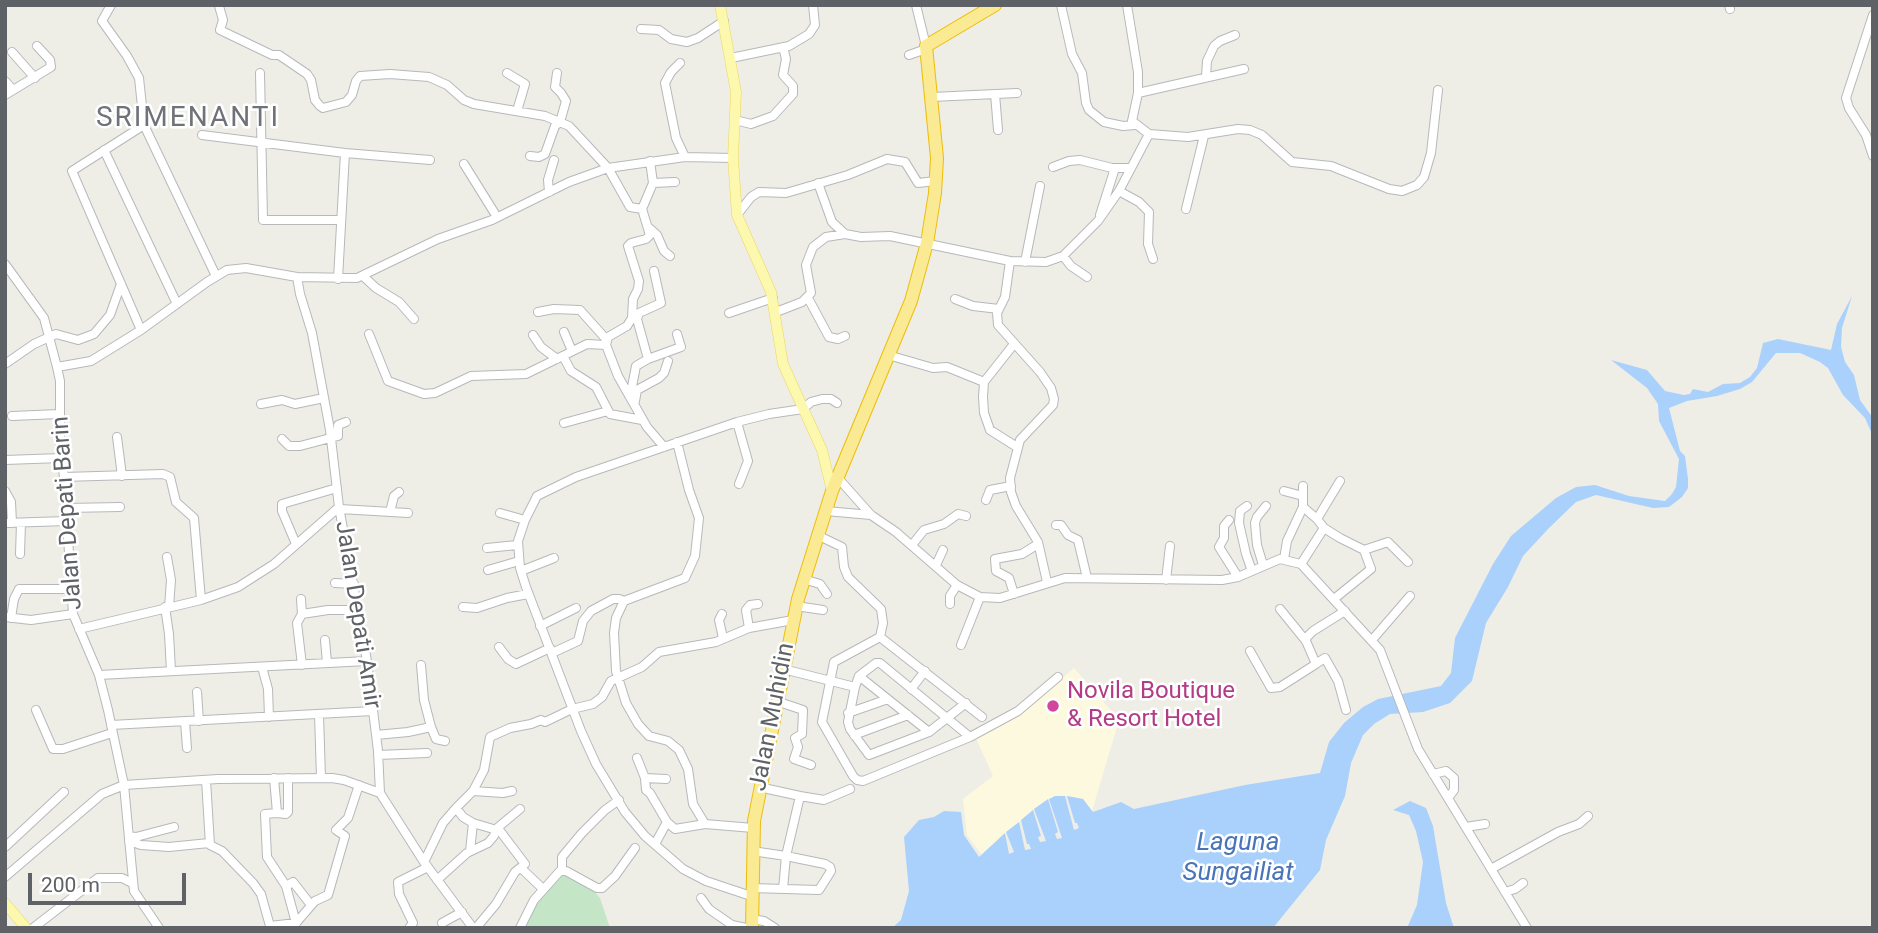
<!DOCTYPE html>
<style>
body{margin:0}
#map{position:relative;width:1878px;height:933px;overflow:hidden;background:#efeee6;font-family:Roboto,sans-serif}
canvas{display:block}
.frame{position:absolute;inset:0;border:7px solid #5e6166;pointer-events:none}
.scale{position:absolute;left:28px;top:873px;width:158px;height:32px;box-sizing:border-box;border:4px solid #5e6166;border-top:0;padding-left:9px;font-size:21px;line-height:24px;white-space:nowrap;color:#5e6166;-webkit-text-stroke:5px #fff;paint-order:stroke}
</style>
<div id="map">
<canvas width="1878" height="933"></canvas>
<div class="frame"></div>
<div class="scale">200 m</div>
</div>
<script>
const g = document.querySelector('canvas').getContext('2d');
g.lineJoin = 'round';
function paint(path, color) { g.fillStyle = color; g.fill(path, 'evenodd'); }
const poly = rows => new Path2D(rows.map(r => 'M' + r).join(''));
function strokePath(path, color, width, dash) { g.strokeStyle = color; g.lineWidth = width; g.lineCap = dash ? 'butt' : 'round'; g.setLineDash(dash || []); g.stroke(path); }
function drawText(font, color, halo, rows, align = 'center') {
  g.font = font + ' Roboto,sans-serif'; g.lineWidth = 5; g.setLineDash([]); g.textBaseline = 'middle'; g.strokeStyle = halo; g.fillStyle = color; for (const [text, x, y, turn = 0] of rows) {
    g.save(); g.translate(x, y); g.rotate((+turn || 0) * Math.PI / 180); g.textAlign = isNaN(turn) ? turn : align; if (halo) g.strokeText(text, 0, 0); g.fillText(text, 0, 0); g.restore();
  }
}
paint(poly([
 [1074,668,1119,720,1092,811,1083,799,1067,796,1051,798,1033,810,982,855,967,835,963,799,993,776,975,736,1023,713]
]), '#fdf9de');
paint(poly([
 [560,871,585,881,600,898,610,928,523,928,534,900]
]), '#c4e6c7');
paint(poly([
 [1852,296,1842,328,1841,347,1845,362,1854,375,1860,400,1873,418,1873,436,1865,418,1843,395,1828,368,1820,362,1800,353,1776,353,1752,382,1740,389,1717,396,1687,401,1669,408,1680,451,1685,456,1688,479,1688,488,1682,497,1669,507,1653,508,1596,495,1576,502,1549,528,1523,556,1508,587,1486,623,1472,681,1450,703,1423,712,1390,714,1374,724,1363,735,1351,763,1345,796,1326,840,1320,870,1273,928,892,928,901,920,909,891,904,837,919,820,934,817,944,811,961,812,964,835,979,857,1005,833,1009,854,1014,852,1006,832,1019,822,1025,850,1031,849,1029,844,1027,844,1021,820,1033,810,1041,836,1038,837,1040,842,1046,841,1034,809,1048,799,1058,832,1055,834,1057,839,1062,838,1049,799,1055,796,1065,796,1074,830,1079,828,1077,823,1075,823,1067,796,1083,799,1093,812,1121,802,1134,809,1245,785,1320,773,1329,742,1344,723,1363,707,1378,699,1441,686,1451,673,1455,638,1493,564,1511,536,1556,498,1576,487,1595,485,1629,496,1665,501,1672,494,1676,487,1679,459,1659,421,1658,404,1647,388,1611,360,1647,370,1665,391,1684,395,1690,394,1693,389,1708,392,1723,384,1740,383,1750,377,1757,368,1763,343,1778,339,1831,350,1837,324],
 [1410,801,1426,808,1433,826,1446,903,1454,928,1407,928,1417,905,1423,862,1416,831,1409,815,1393,810]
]), '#aad0fc');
const minor = poly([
 [111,5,102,21,127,56,139,78,144,125,216,276],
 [916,5,926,46],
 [1061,5,1072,54,1082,73,1086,103,1089,110,1104,122,1123,126,1135,125],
 [1127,5,1138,72,1138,93,1132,121,1149,134,1188,137,1238,129,1250,130,1262,135,1292,162,1331,166,1389,189,1402,191,1417,185,1424,177,1431,153,1438,90],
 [1729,5,1730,9],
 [219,6,223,20,220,30,272,55,279,55,307,74,311,80,315,100,320,106,323,108,346,102,352,95,356,81,360,76,390,74,429,77,447,85,464,100,474,104,545,116,569,126,608,168,630,207,642,209],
 [1873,15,1846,98,1849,108,1866,135,1873,156],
 [641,29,659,30,671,39,687,42,698,38,724,21],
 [12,52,35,78],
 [909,55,926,49],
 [731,58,789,46,809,34,815,25,813,5],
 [680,63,671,72,665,83,676,138,685,157],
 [260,73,263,220,341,220],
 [507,73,525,84,517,111],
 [1206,76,1207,61,1214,46,1220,41,1235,35],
 [5,81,13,90],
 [1138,93,1244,69],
 [995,94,998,130],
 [5,95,51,67,50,60,37,46],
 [932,97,1017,93],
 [735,120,751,124,773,116,793,94,793,86,783,75,786,59,783,47],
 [202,135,345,153,430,160],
 [104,150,177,304],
 [530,156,539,157,545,154,555,126,560,122,566,101,561,93,555,87,557,73],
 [650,161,653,183,642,209,650,235,646,239,631,243,628,246,639,281,638,289,633,299,632,318,627,326,608,337,606,345,618,376,647,427,664,447],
 [464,164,497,217],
 [1053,167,1069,161,1080,160,1112,168,1131,168],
 [653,183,675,182],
 [818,183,832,222,845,234,861,237,890,236,1010,261,1046,262,1063,256,1098,221,1119,191,1149,134],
 [1119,191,1139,202,1149,212,1148,244,1153,259],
 [549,192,548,180,554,160],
 [1186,209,1204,136],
 [737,215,751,197,759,192,786,193,848,175,887,159,905,162,918,183,936,181],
 [1100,215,1115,168],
 [648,227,657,235,664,251,670,256],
 [1063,256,1071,266,1087,277],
 [1010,261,1005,297,997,313,998,325,1040,372,1051,388,1054,399,1053,405,1020,440,1010,478,1011,492,1016,506,1038,542,1047,582],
 [1025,262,1040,186],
 [5,264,44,318,57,367,60,381,60,447,64,477,73,614,99,675,108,710,124,785,134,891,159,928],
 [363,276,376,288,399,302,414,319],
 [297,277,300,294,312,333,330,430,339,507,367,661,378,751,380,793,424,862,473,928],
 [338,279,345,153],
 [808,298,829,337,838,339,845,336],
 [955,299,973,306,999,309],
 [538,312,554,309,580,310,606,339],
 [776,312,802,302,811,293,806,265,813,247,826,237,845,234],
 [729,313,773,298],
 [141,330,72,171,144,125],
 [564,332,572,351],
 [369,334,388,381,424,394,435,393,471,376,526,374,587,344,606,345],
 [533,335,541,347,557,359],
 [1014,344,984,382,983,397,984,413,990,430,1017,447],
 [888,355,933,368,947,367,984,382],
 [563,356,571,371,596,387,610,414,642,420],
 [648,359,637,319,639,313,661,303,654,271],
 [5,364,34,344,56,334,78,340,94,334,110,315,121,284],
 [57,367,91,361,141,330,207,282,227,270,246,268,297,277,357,278,438,239,492,220,569,182,608,168,685,157,733,158],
 [630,397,636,366,648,359,681,347,677,334],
 [635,401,637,390,659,378,664,373,668,361],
 [261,404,282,400,295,404,324,398],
 [12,416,59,414],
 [737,422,748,461,739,484],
 [564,423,608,411],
 [117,437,122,476],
 [282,439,289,446,300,446,338,436,338,425,346,422],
 [677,442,689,490,699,518,695,556,685,578,624,601,616,618,614,633,616,671,626,703,638,724,649,736,668,741,679,750,688,769,693,804,705,824],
 [5,460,61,458],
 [64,477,163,474,170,477,176,502,194,518,201,600],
 [838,478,871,515,896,532,957,585,980,597,1000,598,1065,578,1222,580,1238,577,1280,559,1301,564,1380,650,1418,749,1527,928],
 [5,491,11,502,12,523],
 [1284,491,1303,496],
 [986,500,990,490,1011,486],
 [1247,506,1240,511,1239,523,1246,554,1252,571],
 [1303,507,1317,519,1324,528,1340,538,1364,550,1388,542,1408,562],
 [66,508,120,507],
 [340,509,408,513],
 [826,511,871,515],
 [390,512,394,496,399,492],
 [500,513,525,520],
 [1317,519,1340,481],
 [1229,520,1224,526,1224,538,1219,547,1238,577],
 [5,523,67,521],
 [1056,525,1061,525,1068,535,1078,540,1087,578],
 [817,535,842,547,844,567,848,577,881,609,883,623,880,637],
 [296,544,282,511,282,504,337,488],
 [912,545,924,530,944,524,958,514,966,516],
 [487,548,517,545],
 [20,554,21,523],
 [167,557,171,580,169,607],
 [1284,559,1287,541,1303,507,1303,486],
 [1301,564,1324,528],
 [936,565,943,550],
 [1263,565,1257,545,1255,523,1257,517,1266,506],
 [488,570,519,561],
 [521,571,554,558],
 [803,579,820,584,827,594],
 [1166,580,1170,546],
 [335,583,354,584],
 [1014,594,1009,578,996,571,995,559,1022,554,1038,544],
 [301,599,302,614,297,623,302,665],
 [1334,599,1371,569,1364,550],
 [950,604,950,596,957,585],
 [796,606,823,610],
 [165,607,169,634,171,671],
 [463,607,477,608,507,598,528,594],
 [302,614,328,610,358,610],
 [722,614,719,620,723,638],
 [5,617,31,620,73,614],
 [11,618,14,599,19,589,70,589],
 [540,626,576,608],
 [749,628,746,610,750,605,758,604],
 [79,629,201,600,238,587,274,564,339,507],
 [325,640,327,663],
 [1372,640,1410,596],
 [1306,641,1306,638,1313,631,1345,611],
 [961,645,980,597],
 [499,647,508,659,516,664,550,648],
 [1250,651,1271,688,1280,687,1316,664,1306,641,1280,609],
 [552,653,578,641,583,621,591,611,613,599,619,599,624,601],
 [1317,663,1325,658,1338,681,1346,710],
 [421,665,424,700,431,727],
 [262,667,268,689,269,717],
 [783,669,855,687,859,676,876,663,880,663,970,737],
 [99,675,367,661],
 [859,676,929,732],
 [855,687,848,722,850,729,869,755,929,732,966,703],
 [911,689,925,671],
 [197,692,199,721],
 [776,701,803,710,802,734,795,738,798,747,794,759,811,765],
 [36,710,53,749,63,749,112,733],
 [848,713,888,699],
 [319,714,321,778],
 [982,717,880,637,834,662,822,722,853,776,857,780,863,781,970,737,1018,711,1058,677],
 [185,722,187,748],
 [111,725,373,711],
 [376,735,408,732,431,727,436,739,445,741],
 [854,735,908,715],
 [378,755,427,753],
 [637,758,645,778,646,790,650,793,667,822,675,829,705,824,753,828],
 [1433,774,1446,771,1454,778,1454,790,1448,798],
 [274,778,277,813,265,814,267,857,286,886,293,882,311,905],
 [645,778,666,779],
 [206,780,210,845,222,851,253,883,261,894,270,926,296,923,315,901,328,895,345,836,336,830,348,818,359,785],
 [473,791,503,793,512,791],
 [800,796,824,800,850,789],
 [277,813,286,814,288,812,288,778],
 [473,823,500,831,525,864,515,872,496,904,476,928],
 [1466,827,1485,824],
 [129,836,136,837,174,827],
 [129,841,141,845,169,847,209,843],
 [655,844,667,822],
 [5,847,64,792],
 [470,851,473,823,463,817,456,808,473,791,484,770,490,737,510,728,531,724,541,720,545,722,572,709,593,704,602,697,611,681,642,667,659,652,716,642,749,628,793,620],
 [752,851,786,856,783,889],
 [424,862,443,823,456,808],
 [521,868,543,889],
 [1491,869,1558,832,1579,824,1588,816],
 [562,870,562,857,582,833,605,810,619,800],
 [5,877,102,794,124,785,218,779,332,778,344,780,380,793],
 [437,880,467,853,488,843,494,836,496,829,520,809],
 [286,886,296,923],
 [751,888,819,890,831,871,830,867,825,864,786,856,800,796,759,787],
 [1505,892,1515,889,1523,883],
 [751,896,706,881,683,869,645,836,625,812,596,764,581,731,526,587,520,568,518,541,525,520,537,496,576,477,737,422,769,414,803,409,811,402,822,399,831,399,837,403],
 [701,898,709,909,732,925,746,928],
 [751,919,764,921,775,928],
 [442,923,462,912],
 [33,928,98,878,122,878,132,883],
 [409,928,413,923,399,894,398,882,428,867],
 [520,928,534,900,560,871,566,871,597,888,602,888,615,876,635,848]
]);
const major = poly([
 [720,5,736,92,733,158,737,215,771,292,783,364,822,450,832,491],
 [5,903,26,928]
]);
const highway = poly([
 [752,928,754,821,798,599,832,491,911,301,927,243,935,193,937,158,926,46,995,5]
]);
strokePath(minor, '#b6b8bc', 10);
strokePath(major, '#edd462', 11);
strokePath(highway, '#eebd08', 14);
strokePath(minor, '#fff', 8);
strokePath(major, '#fcf8ae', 10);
strokePath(highway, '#f9ea93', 12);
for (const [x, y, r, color] of [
 [1053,706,7,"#d1479c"]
]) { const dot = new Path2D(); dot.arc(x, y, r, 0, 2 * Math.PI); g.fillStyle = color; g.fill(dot); strokePath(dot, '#fff', 2.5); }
drawText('24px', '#5e6166', '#fff', [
 ["Jalan Depati Barin",68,513,-94],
 ["Jalan Depati Amir",357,615,81],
 ["Jalan Muhidin",773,717,-79]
]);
drawText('24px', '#b23c85', '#fff', [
 ["Novila Boutique",1067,692],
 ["& Resort Hotel",1067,720]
], 'left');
drawText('italic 26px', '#4974b7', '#fff', [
 ["Laguna",1238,843],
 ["Sungailiat",1238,873]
]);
g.letterSpacing = '2px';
drawText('28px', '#6f7278', '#fff', [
 ["SRIMENANTI",188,119]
]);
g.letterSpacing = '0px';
</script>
